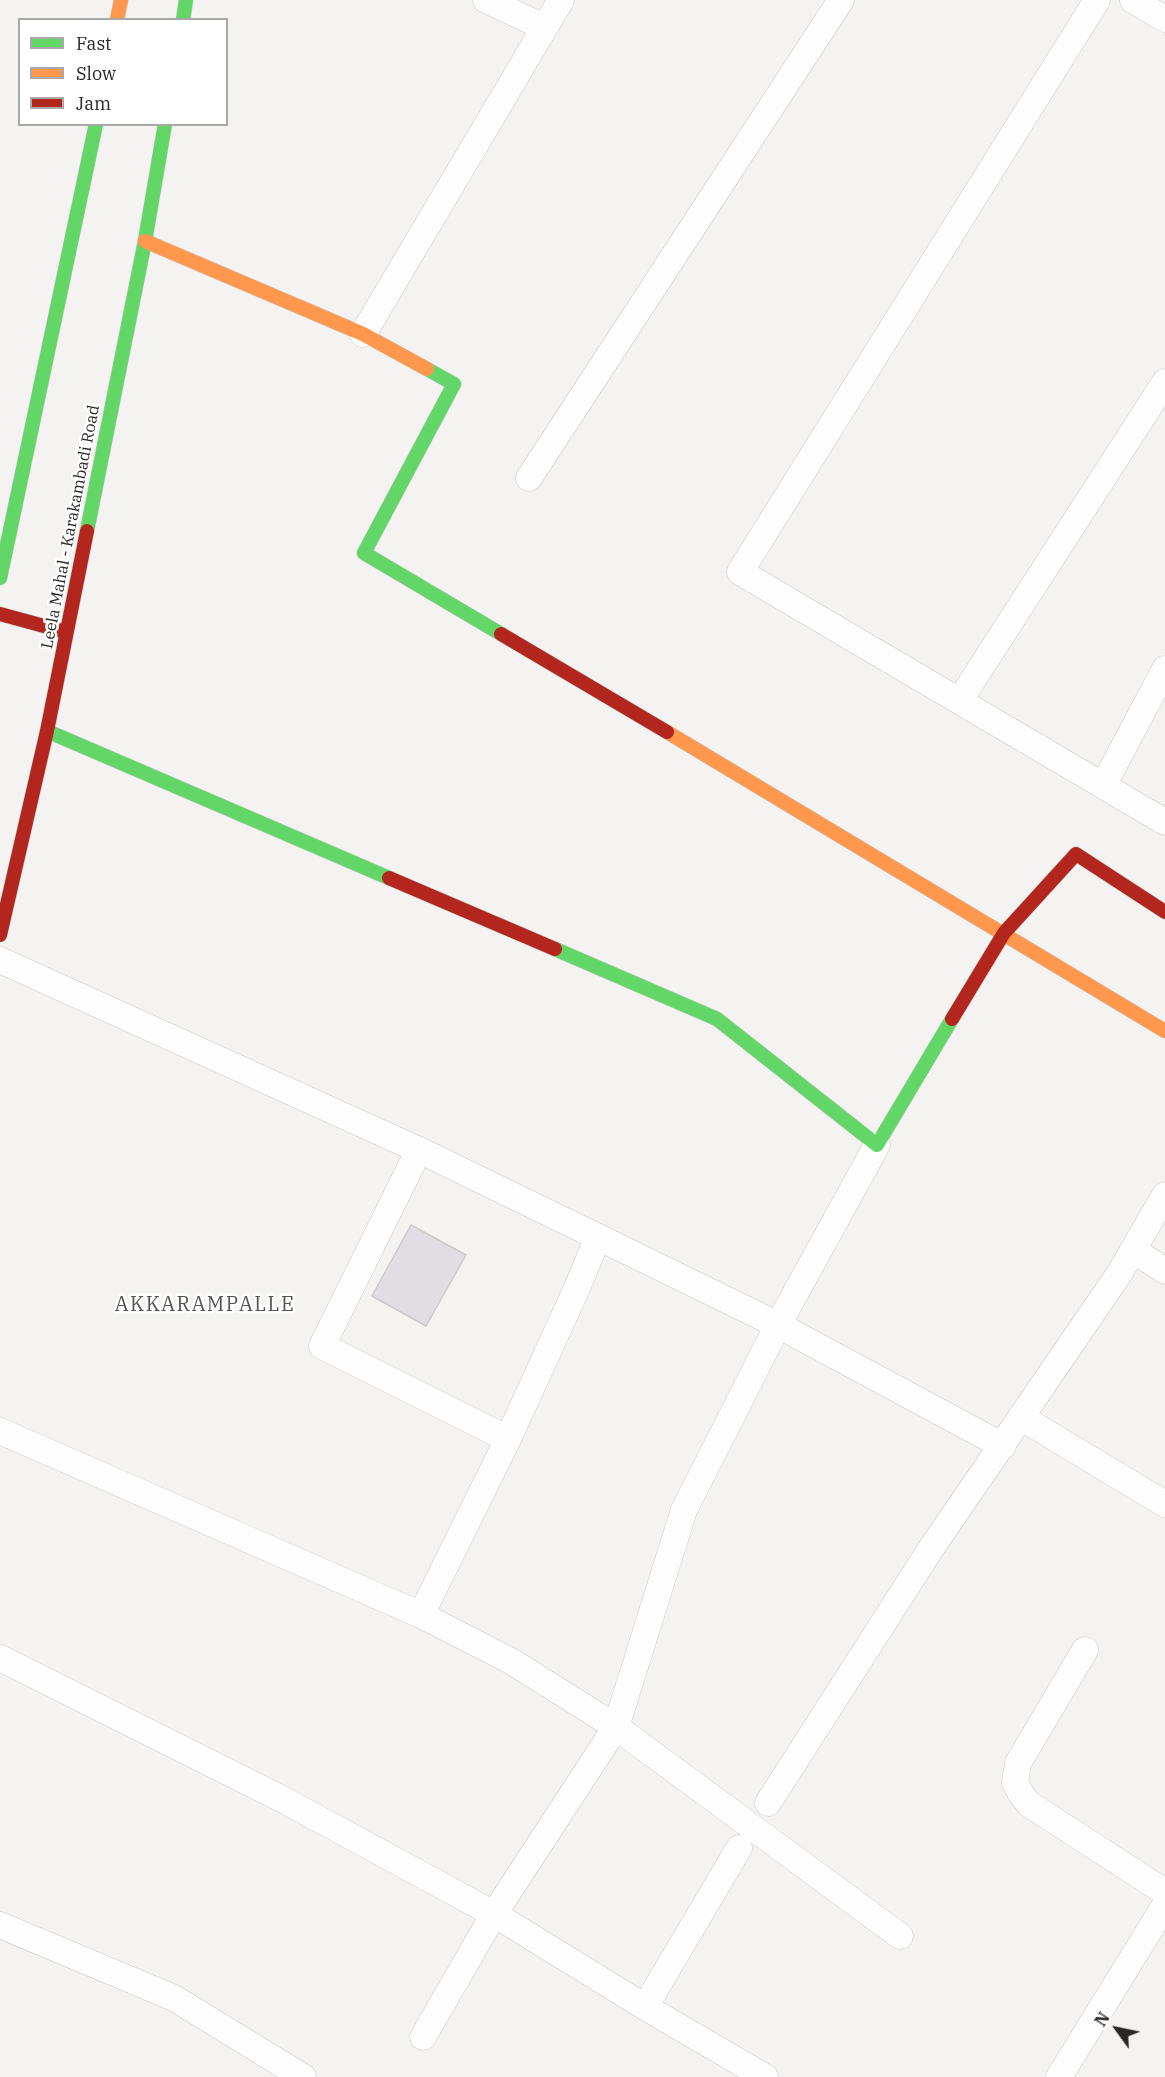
<!DOCTYPE html>
<style>
body{margin:0}
#map{position:relative;width:1165px;height:2077px;overflow:hidden;background:#f5f3f1;font-family:"IBM Plex Serif",serif}
canvas{display:block}
.legend{position:absolute;left:18px;top:18px;width:210px;height:108px;box-sizing:border-box;background:#fff;border:2px solid #a9a9a8;margin:0;padding:8px 10px;list-style:none;font-size:18px;color:#282726}
.legend li{display:flex;align-items:center;gap:12px;height:30px}
.legend b{width:30px;border:2px solid #a9a9a8}
.north{position:absolute;left:1087px;top:1999px;width:60px;height:60px;-webkit-text-stroke:4px #fff;paint-order:stroke;rotate:303deg;font-size:16px;font-weight:700;line-height:24px;text-align:center;color:#282726}
.north::after{content:'';display:block;margin:auto;width:21px;height:27px;background:#282726;clip-path:polygon(50% 0,100% 100%,50% 72%,0 100%)}
</style>
<div id="map">
<canvas width="1165" height="2077"></canvas>
<ul class="legend">
<li><b style="height:8px;background:#63d668"></b>Fast</li>
<li><b style="height:8px;background:#ff974d"></b>Slow</li>
<li><b style="height:8px;background:#b3261e"></b>Jam</li>
</ul>
<div class="north">N</div>
</div>
<script>
const g = document.querySelector('canvas').getContext('2d');
g.lineJoin = 'round';
function paint(path, color) { g.fillStyle = color; g.fill(path, 'evenodd'); }
const poly = rows => new Path2D(rows.map(r => 'M' + r).join(''));
function strokePath(path, color, width, dash) { g.strokeStyle = color; g.lineWidth = width; g.lineCap = dash ? 'butt' : 'round'; g.setLineDash(dash || []); g.stroke(path); }
function drawText(font, color, halo, rows, align = 'center') {
  g.font = font + ' "IBM Plex Serif",serif'; g.lineWidth = 5; g.setLineDash([]); g.textBaseline = 'middle'; g.strokeStyle = halo; g.fillStyle = color; for (const [text, x, y, turn = 0] of rows) {
    g.save(); g.translate(x, y); g.rotate((+turn || 0) * Math.PI / 180); g.textAlign = isNaN(turn) ? turn : align; if (halo) g.strokeText(text, 0, 0); g.fillText(text, 0, 0); g.restore();
  }
}
const building = poly([
 [411,1225,466,1255,426,1326,372,1296,411,1225]
]);
paint(building, '#e1dde2');
strokePath(building, '#cbcac9', 1.5);
const street = poly([
 [486,0,544,27],
 [1097,0,740,572,1165,822],
 [1133,0,1165,19],
 [363,334,561,0],
 [529,478,841,0],
 [960,700,1165,382],
 [1104,784,1165,669],
 [0,960,419,1150,598,1237,778,1325,1003,1446],
 [419,1150,322,1346,508,1439],
 [1133,1250,1165,1271],
 [1022,1418,1165,1504],
 [0,1431,421,1615,511,1661,616,1727,900,1936],
 [421,1615,508,1439,577,1288,598,1237],
 [1085,1650,1018,1763,1015,1783,1021,1794,1029,1804,1165,1892],
 [0,1658,282,1799,494,1914,645,2007,765,2077],
 [768,1803,930,1550,1119,1274,1165,1195],
 [0,1925,174,1998,303,2077],
 [645,2007,739,1848],
 [423,2037,494,1914,616,1727,684,1510,778,1325,877,1145],
 [1059,2077,1165,1905]
]);
const fast = poly([
 [183,20,186,0],
 [427,369,454,384,364,553,501,634],
 [87,531,145,241,165,124],
 [0,578,96,124],
 [47,731,389,878],
 [555,949,717,1019,877,1145,952,1019]
]);
const slow = poly([
 [117,20,121,0],
 [145,241,363,334,427,369],
 [667,732,1165,1031]
]);
const jam = poly([
 [0,614,66,632],
 [501,634,667,732],
 [389,878,555,949],
 [0,935,47,731,87,531],
 [952,1019,1004,933,1076,854,1165,912]
]);
strokePath(street, '#cac9c8', 27);
strokePath(fast, '#cac9c8', 15);
strokePath(slow, '#cac9c8', 15);
strokePath(jam, '#cac9c8', 15);
strokePath(street, '#fefdfd', 26);
strokePath(fast, '#63d668', 14);
strokePath(slow, '#ff974d', 14);
strokePath(jam, '#b3261e', 14);
drawText('16px', '#282726', '#fff', [
 ["Leela Mahal - Karakambadi Road",71,527,-79]
]);
g.letterSpacing = '1.5px';
drawText('20px', '#565352', '#fff', [
 ["AKKARAMPALLE",205,1305]
]);
g.letterSpacing = '0px';
</script>
